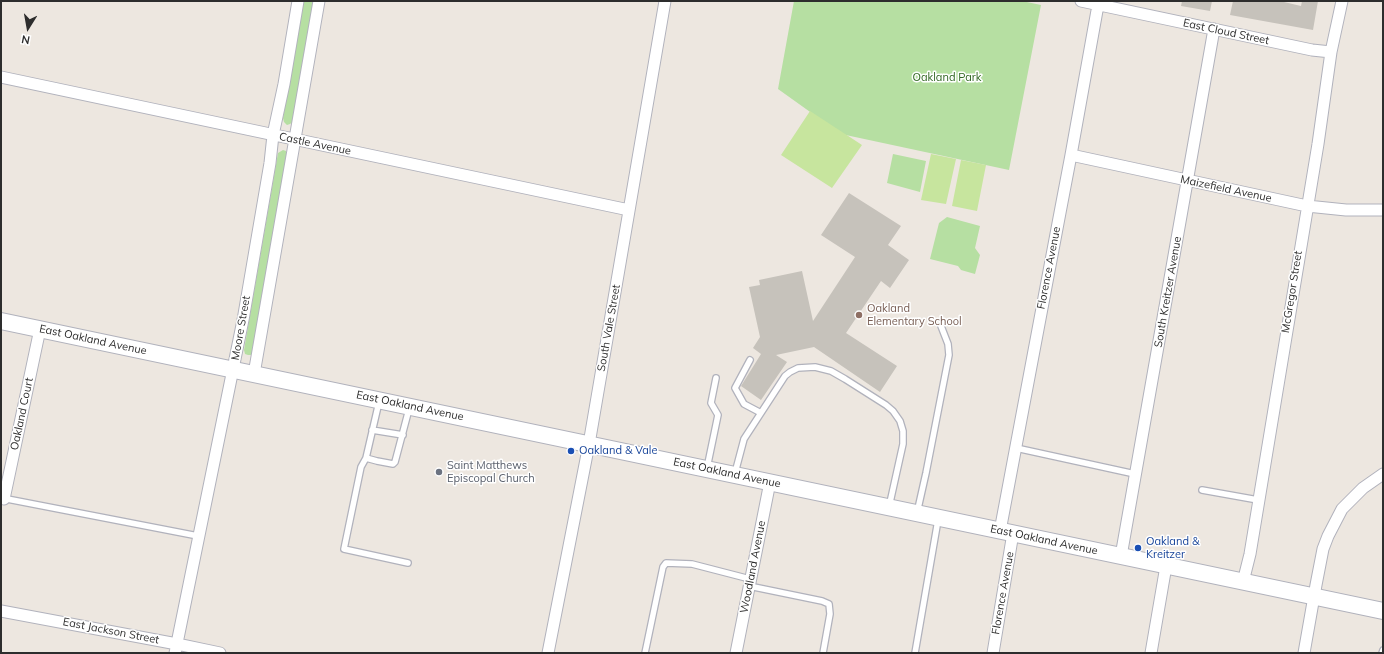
<!DOCTYPE html>
<style>
body{margin:0}
#map{position:relative;width:1384px;height:654px;overflow:hidden;background:#ede7e0;font-family:Mulish,sans-serif}
canvas{display:block}
.frame{position:absolute;inset:0;border:2px solid #2d2d2d;pointer-events:none}
.north{position:absolute;left:8px;top:8px;width:40px;height:40px;-webkit-text-stroke:3px #fff;paint-order:stroke;rotate:191deg;font-size:11px;font-weight:700;line-height:16px;text-align:center;color:#2d2d2d}
.north::after{content:'';display:block;margin:auto;width:14px;height:18px;background:#2d2d2d;clip-path:polygon(50% 0,100% 100%,50% 72%,0 100%)}
</style>
<div id="map">
<canvas width="1384" height="654"></canvas>
<div class="frame"></div>
<div class="north">N</div>
</div>
<script>
const g = document.querySelector('canvas').getContext('2d');
g.lineJoin = 'round';
function paint(path, color) { g.fillStyle = color; g.fill(path, 'evenodd'); }
const poly = rows => new Path2D(rows.map(r => 'M' + r).join(''));
function strokePath(path, color, width, dash) { g.strokeStyle = color; g.lineWidth = width; g.lineCap = dash ? 'butt' : 'round'; g.setLineDash(dash || []); g.stroke(path); }
function drawText(font, color, halo, rows, align = 'center') {
  g.font = font + ' Mulish,sans-serif'; g.lineWidth = 3; g.setLineDash([]); g.textBaseline = 'middle'; g.strokeStyle = halo; g.fillStyle = color; for (const [text, x, y, turn = 0] of rows) {
    g.save(); g.translate(x, y); g.rotate((+turn || 0) * Math.PI / 180); g.textAlign = isNaN(turn) ? turn : align; if (halo) g.strokeText(text, 0, 0); g.fillText(text, 0, 0); g.restore();
  }
}
paint(poly([
 [302,1,315,1,294,121,290,124,287,125,284,122,283,118],
 [794,1,1022,1,1041,5,1009,170,841,134,778,89],
 [283,150,286,151,287,154,252,355,248,355,245,354,244,350,278,153],
 [893,154,926,161,920,192,887,183],
 [947,217,980,226,975,248,980,255,975,274,961,270,958,266,930,259,939,223]
]), '#b6dfa2');
paint(poly([
 [810,111,862,145,832,188,781,155],
 [931,154,956,159,946,204,921,200],
 [961,160,986,165,977,211,952,206]
]), '#c7e59e');
paint(poly([
 [1182,1,1212,1,1210,11,1181,6],
 [1233,1,1284,1,1284,2,1301,6,1302,1,1318,1,1313,30,1230,15],
 [849,193,901,226,888,245,909,260,890,288,881,281,846,333,897,366,880,392,814,347,776,355,787,362,761,400,741,386,761,354,753,348,760,337,749,287,760,285,759,280,802,271,813,321,855,257,821,235]
]), '#c6c2bb');
const lane = poly([
 [750,360,735,388,744,404,761,413],
 [379,402,366,458,377,461,393,464,395,462,409,409],
 [372,430,403,435],
 [1016,448,1135,474],
 [366,458,361,467,344,549,408,563],
 [707,468,718,415,711,403,716,378],
 [735,473,744,439,785,376,790,372,798,368,815,367,831,371,845,379,886,405,893,411,900,421,903,431,903,444,889,507],
 [1202,490,1258,500],
 [2,498,198,536],
 [917,513,926,473,949,355,948,344,941,326],
 [749,586,822,601,829,604,830,614,823,653],
 [645,653,663,567,666,563,692,564,750,579],
 [915,653,938,520],
 [1382,653,1383,650]
]);
const street = poly([
 [1081,1,1312,50,1331,52],
 [1,77,629,210],
 [1071,155,1307,206,1346,210,1383,210],
 [254,374,319,1],
 [4,499,40,329],
 [1000,531,1059,218,1071,155,1098,5],
 [1121,556,1214,29],
 [1243,582,1250,554,1318,144,1331,52,1342,1],
 [1,611,177,644,220,653],
 [175,653,243,320,270,163,273,135,284,84,298,1],
 [548,653,589,444,665,1],
 [736,653,770,482],
 [993,653,1013,533],
 [1151,653,1166,566],
 [1304,653,1316,585,1323,549,1328,536,1342,509,1363,488,1383,474]
]);
const secondary = poly([
 [1,321,1383,611]
]);
strokePath(lane, '#b1b2bc', 8);
strokePath(street, '#b1b2bc', 13);
strokePath(secondary, '#b1b2bc', 18);
strokePath(lane, '#fff', 5.5);
strokePath(street, '#fff', 11);
strokePath(secondary, '#fff', 16);
for (const [x, y, r, color] of [
 [859,315,4,"#8d6e63"],
 [571,451,4,"#1a4fb4"],
 [439,472,4,"#6b7280"],
 [1138,548,4,"#1a4fb4"]
]) { const dot = new Path2D(); dot.arc(x, y, r, 0, 2 * Math.PI); g.fillStyle = color; g.fill(dot); strokePath(dot, '#fff', 1.5); }
drawText('11px', '#2d2d2d', '#fff', [
 ["East Cloud Street",1226,32,12],
 ["Castle Avenue",315,144,12],
 ["Maizefield Avenue",1226,189,12],
 ["Florence Avenue",1049,268,-79],
 ["South Kreitzer Avenue",1168,292,-80],
 ["McGregor Street",1292,292,-81],
 ["Moore Street",241,328,-80],
 ["South Vale Street",609,328,-80],
 ["East Oakland Avenue",93,340,12],
 ["East Oakland Avenue",410,406,12],
 ["Oakland Court",22,414,-78],
 ["East Oakland Avenue",727,473,12],
 ["East Oakland Avenue",1044,540,12],
 ["Woodland Avenue",753,567,-79],
 ["Florence Avenue",1003,593,-80],
 ["East Jackson Street",111,631,11]
]);
drawText('11px', '#2f6521', '#fff', [
 ["Oakland Park",947,78]
]);
drawText('11px', '#785e54', '#fff', [
 ["Oakland",867,309],
 ["Elementary School",867,322]
], 'left');
drawText('11px', '#164399', '#fff', [
 ["Oakland & Vale",579,451],
 ["Oakland &",1146,542],
 ["Kreitzer",1146,555]
], 'left');
drawText('11px', '#5b616d', '#fff', [
 ["Saint Matthews",447,466],
 ["Episcopal Church",447,479]
], 'left');
</script>
